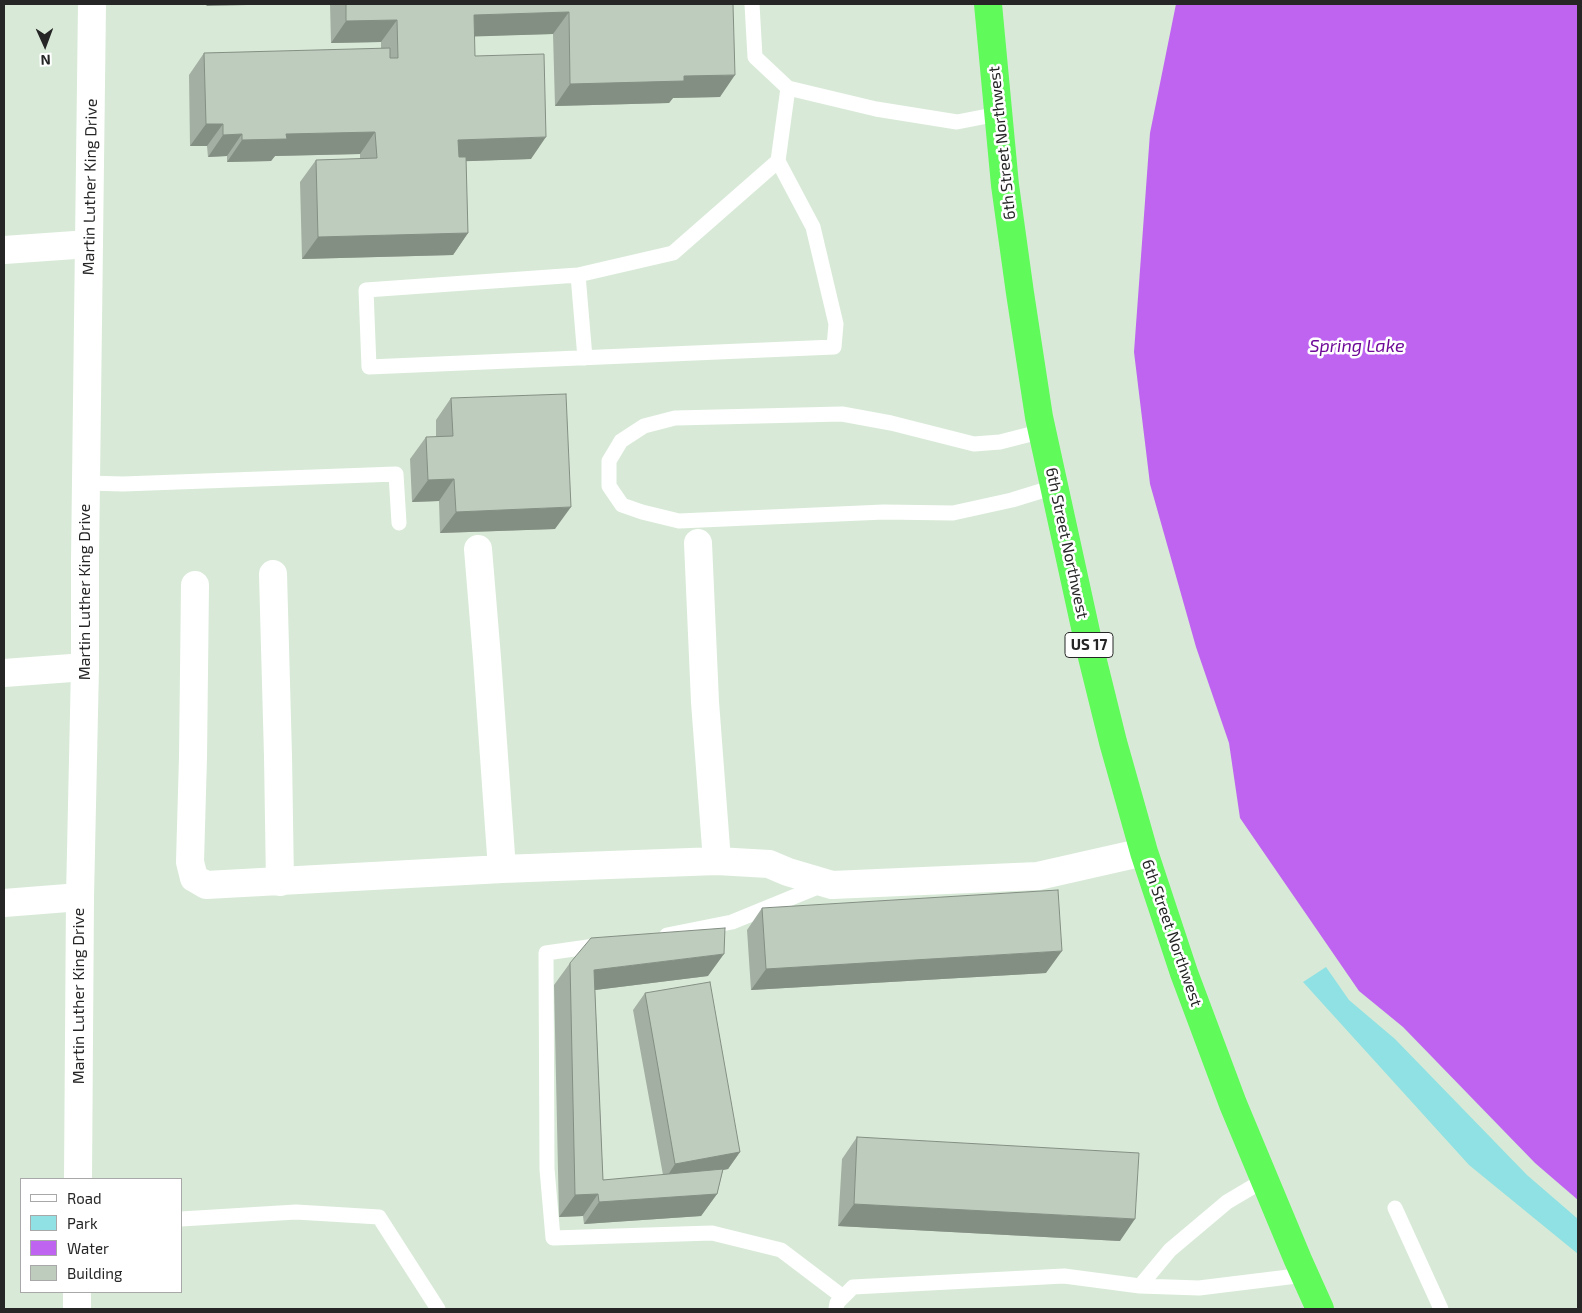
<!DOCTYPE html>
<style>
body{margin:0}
#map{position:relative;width:1582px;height:1313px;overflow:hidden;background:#d8ead7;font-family:"Exo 2",sans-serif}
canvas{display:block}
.frame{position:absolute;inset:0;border:5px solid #262626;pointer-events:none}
.legend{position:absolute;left:20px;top:1178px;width:162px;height:115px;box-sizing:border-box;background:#fff;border:1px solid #a8a8a8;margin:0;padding:6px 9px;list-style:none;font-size:15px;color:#262626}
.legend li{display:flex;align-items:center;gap:10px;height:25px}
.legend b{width:25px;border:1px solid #a8a8a8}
.north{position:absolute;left:20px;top:20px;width:50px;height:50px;-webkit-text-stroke:4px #fff;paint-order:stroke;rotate:178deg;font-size:14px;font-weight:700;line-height:20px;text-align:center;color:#262626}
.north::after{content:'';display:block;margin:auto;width:18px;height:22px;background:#262626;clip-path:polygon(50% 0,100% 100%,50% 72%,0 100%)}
</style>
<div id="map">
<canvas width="1582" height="1313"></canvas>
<div class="frame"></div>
<ul class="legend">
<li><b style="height:6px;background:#fff"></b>Road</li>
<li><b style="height:14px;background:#90e1e3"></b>Park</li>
<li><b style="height:14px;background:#be64f1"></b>Water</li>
<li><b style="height:14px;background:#bdccbd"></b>Building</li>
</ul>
<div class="north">N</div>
</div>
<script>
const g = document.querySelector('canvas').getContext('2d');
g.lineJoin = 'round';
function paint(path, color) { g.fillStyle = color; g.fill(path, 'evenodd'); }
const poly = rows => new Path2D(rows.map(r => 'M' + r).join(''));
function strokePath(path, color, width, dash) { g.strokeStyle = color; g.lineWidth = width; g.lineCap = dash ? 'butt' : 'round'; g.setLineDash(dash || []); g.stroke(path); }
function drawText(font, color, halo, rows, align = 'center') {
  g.font = font + ' "Exo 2",sans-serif'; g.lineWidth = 5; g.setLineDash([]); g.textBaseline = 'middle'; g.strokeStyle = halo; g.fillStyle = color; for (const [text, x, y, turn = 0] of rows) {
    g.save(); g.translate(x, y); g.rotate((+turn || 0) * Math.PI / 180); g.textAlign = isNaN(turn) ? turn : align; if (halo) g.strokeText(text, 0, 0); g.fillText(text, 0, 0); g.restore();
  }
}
paint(poly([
 [1326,967,1349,1000,1395,1039,1527,1175,1578,1219,1578,1254,1469,1165,1303,982]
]), '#90e1e3');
paint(poly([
 [1176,4,1578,4,1578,1200,1535,1163,1403,1027,1359,991,1240,818,1229,743,1196,647,1150,484,1134,352,1150,133]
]), '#be64f1');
strokePath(poly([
 [752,4,755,57,788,88,876,109,957,122,998,114],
 [778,161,673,253,578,275,366,290,369,367,834,347,836,324,813,227,778,161,788,88],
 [578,275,585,358],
 [1043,431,1000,442,974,444,891,423,842,414,675,418,644,426,621,441,609,461,609,486,622,505,642,512,679,521,884,512,953,513,1012,500,1054,487],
 [86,483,123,484,396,474,399,523],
 [667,935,732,922,825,884],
 [602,945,546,953,547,1169,553,1238,712,1233,781,1250,843,1297],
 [1395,1208,1441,1309],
 [181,1219,296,1212,379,1217,438,1309],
 [1140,1286,1170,1250,1227,1202,1264,1180],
 [836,1309,837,1303,853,1287,1064,1276,1140,1286,1199,1288,1305,1275]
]), '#fff', 15);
strokePath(poly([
 [4,250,89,244],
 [698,543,705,702,717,861],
 [478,549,487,658,502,869],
 [273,574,278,756,280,882],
 [195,585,193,757,190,862,194,878,206,885,502,869,717,861,769,864,788,872,832,885,1038,876,1144,852],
 [4,673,85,667],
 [4,903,80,897]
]), '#fff', 28);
strokePath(poly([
 [78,1179,80,897,85,667,85,560,92,4],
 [77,1309,77,1292]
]), '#fff', 28);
strokePath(poly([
 [988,4,1005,185,1020,293,1039,417,1088,641,1113,742,1144,852,1184,973,1233,1104,1298,1260,1320,1309]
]), '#60fa5a', 28);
paint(poly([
 [330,4,733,4,720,97,673,98,669,103,555,106,553,34,474,36,475,56,531,159,466,161,468,233,453,255,302,259,300,182,316,160,360,159,360,154,275,156,271,161,227,162,227,156,208,157,207,146,190,146,189,75,204,53,381,49,381,42,331,43],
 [451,398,555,529,440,533,439,501,412,502,410,459,426,437,436,437,436,420],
 [762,908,1046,973,751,990,747,930],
 [570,963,708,976,595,990,603,1180,663,1175,633,1010,645,993,740,1152,728,1169,723,1170,717,1194,701,1216,584,1224,583,1216,559,1217,554,985],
 [857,1137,1120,1241,838,1226,842,1159]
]), '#a3afa3');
paint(poly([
 [208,4,290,4,206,6],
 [569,12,553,34,459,37,474,15],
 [397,20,381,42,331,43,346,21],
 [735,75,720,97,673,98,669,103,555,106,570,84,684,76],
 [206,124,223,124,207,146,190,146],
 [375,132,360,154,275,156,271,161,227,162,242,140,286,134],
 [242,134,227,156,208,157,223,135],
 [546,137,531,159,443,162,458,140],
 [468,233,453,255,302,259,318,237],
 [454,479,439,501,412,502,428,480],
 [571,507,555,529,440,533,456,512],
 [1062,951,1046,973,751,990,766,969],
 [724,954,708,976,579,992,594,970],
 [740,1152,728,1169,664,1181,675,1164],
 [598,1194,583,1216,559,1217,575,1195],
 [717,1194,701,1216,584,1224,599,1202],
 [854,1204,1135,1219,1120,1241,838,1226]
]), '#848f84');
const building = poly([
 [346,4,733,4,735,75,684,76,684,81,570,84,569,12,474,15,475,56,544,54,546,137,458,140,459,157,466,157,468,233,318,237,316,160,377,158,375,132,286,134,287,139,242,140,242,134,223,135,223,124,206,124,204,53,390,48,390,58,398,58,397,20,346,21,346,4],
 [566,394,571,507,456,512,454,479,428,480,426,437,453,436,451,398,566,394],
 [1058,890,1062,951,766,969,762,908,1058,890],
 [725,928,724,954,594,970,603,1180,723,1169,717,1194,599,1202,598,1194,575,1195,570,963,591,938,725,928],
 [710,982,740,1152,675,1164,645,993,710,982],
 [857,1137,1139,1153,1135,1219,854,1204,857,1137]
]);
paint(building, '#bdccbd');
strokePath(building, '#848f84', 1);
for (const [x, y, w] of [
 [1089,645,48]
]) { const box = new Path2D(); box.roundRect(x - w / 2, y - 12.5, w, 25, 4); g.fillStyle = '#fff'; g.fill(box); strokePath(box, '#262626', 1); }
drawText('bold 15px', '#262626', null, [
 ["US 17",1089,645]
]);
drawText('16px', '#262626', '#fff', [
 ["6th Street Northwest",1002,143,-96],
 ["Martin Luther King Drive",90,187,-89],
 ["6th Street Northwest",1067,543,78],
 ["Martin Luther King Drive",85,592,-90],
 ["6th Street Northwest",1172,933,71],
 ["Martin Luther King Drive",79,996,-90]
]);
drawText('italic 18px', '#6f0998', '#fff', [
 ["Spring Lake",1357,346]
]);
</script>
